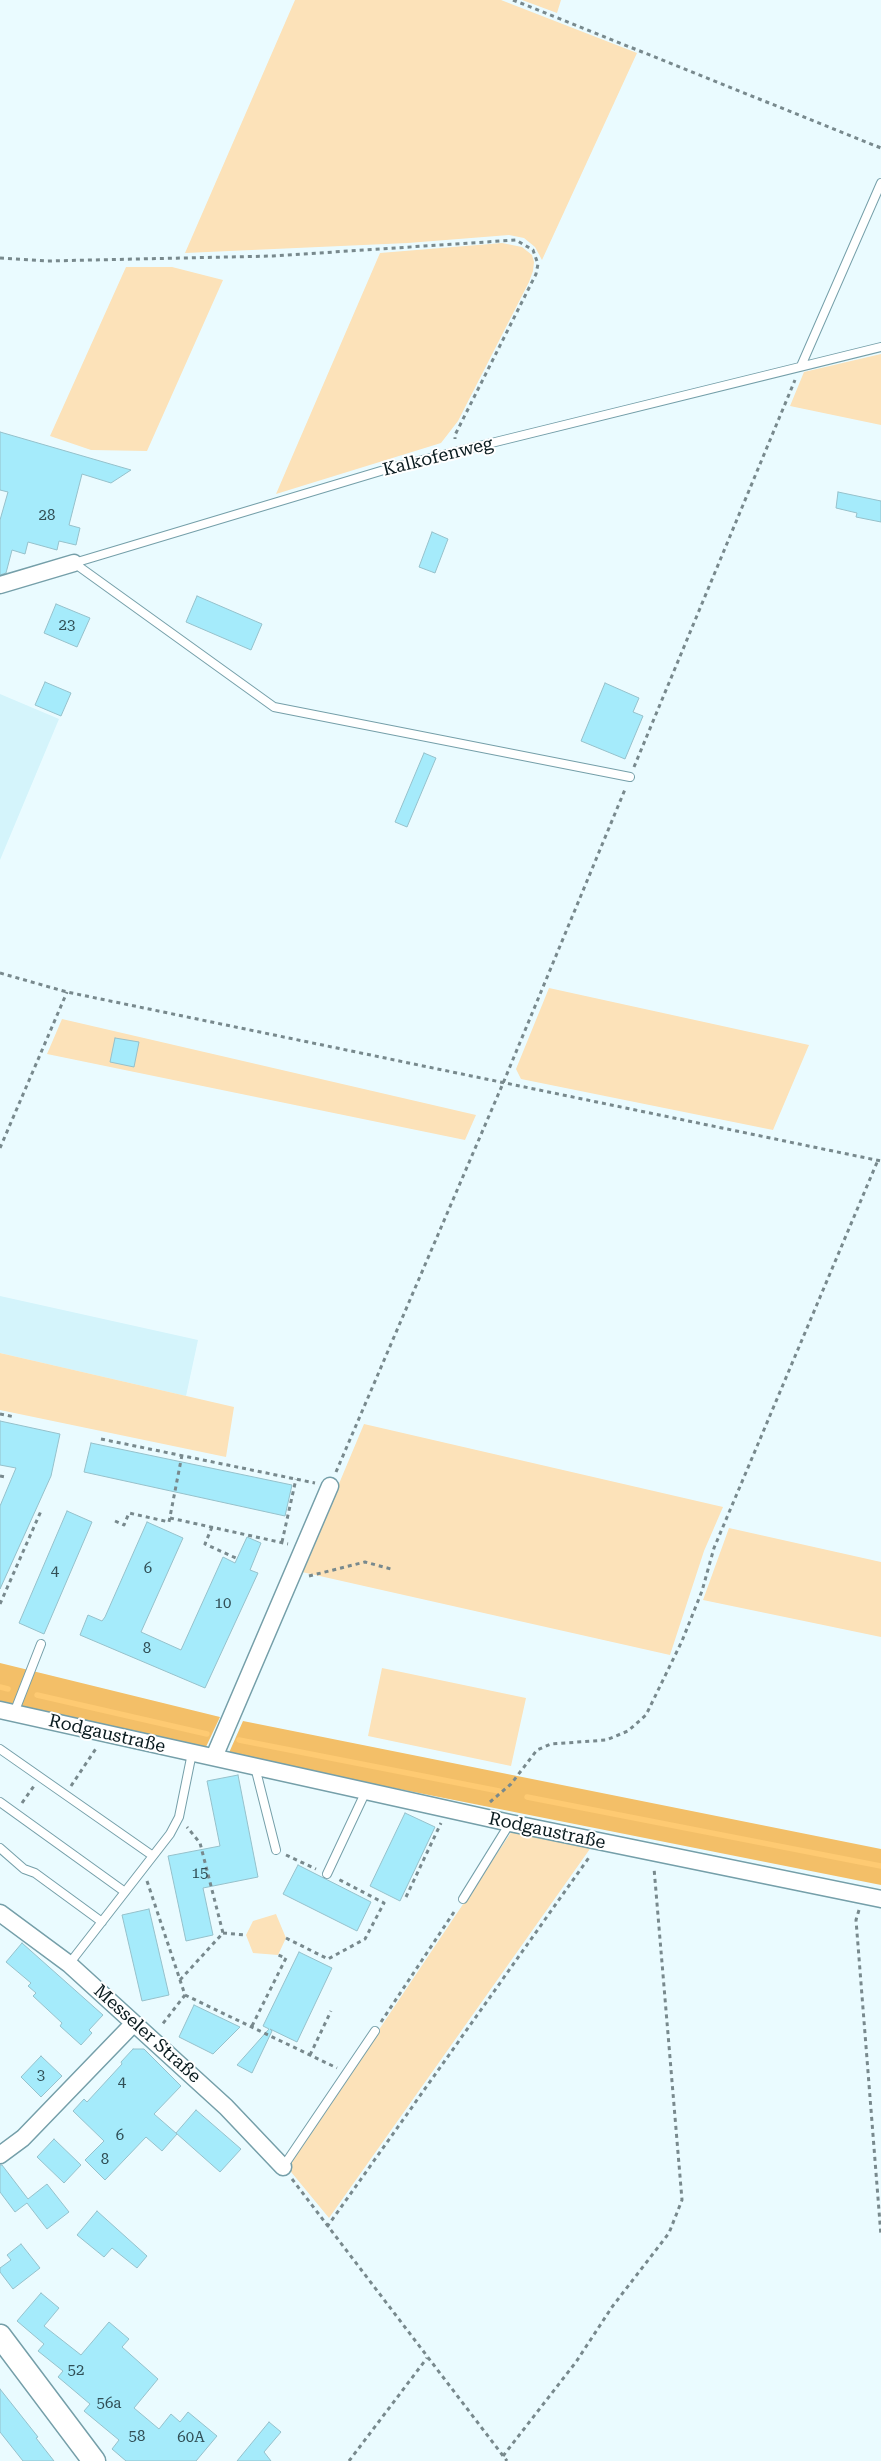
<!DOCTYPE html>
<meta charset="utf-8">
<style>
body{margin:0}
canvas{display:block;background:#eafbff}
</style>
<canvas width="881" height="2461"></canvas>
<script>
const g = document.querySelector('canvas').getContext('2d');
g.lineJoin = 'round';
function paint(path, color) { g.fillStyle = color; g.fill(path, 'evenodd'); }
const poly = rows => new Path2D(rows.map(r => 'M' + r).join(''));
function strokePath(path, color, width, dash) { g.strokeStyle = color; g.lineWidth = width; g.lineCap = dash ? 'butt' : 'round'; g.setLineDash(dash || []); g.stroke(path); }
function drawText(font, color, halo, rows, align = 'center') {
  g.font = font + ' "Roboto Serif",serif'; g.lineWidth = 4; g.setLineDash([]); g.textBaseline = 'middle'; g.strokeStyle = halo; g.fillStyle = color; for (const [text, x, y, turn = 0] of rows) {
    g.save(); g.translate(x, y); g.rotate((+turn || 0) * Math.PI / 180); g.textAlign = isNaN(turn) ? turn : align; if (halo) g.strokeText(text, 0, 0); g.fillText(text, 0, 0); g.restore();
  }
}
paint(poly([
 [0,694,59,719,0,860],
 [0,1296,198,1340,186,1396,0,1353]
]), '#d4f4fb');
paint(poly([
 [295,0,501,0,637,53,542,260,535,247,524,238,509,235,408,243,185,253],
 [522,0,561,0,557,13],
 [502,243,522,247,532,255,534,262,533,271,529,282,458,421,441,443,276,494,380,253],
 [126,267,172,267,223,280,147,451,91,450,50,436],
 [881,354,881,425,790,406,804,372],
 [549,988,809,1045,773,1130,521,1079,516,1069],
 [62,1019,476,1115,465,1140,47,1054],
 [0,1353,234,1407,226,1457,0,1410],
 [364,1424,723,1507,704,1551,670,1655,302,1572],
 [729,1528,881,1562,881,1637,703,1600],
 [382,1668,526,1698,511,1766,368,1736],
 [512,1831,592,1846,329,2218,287,2167],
 [276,1914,286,1938,278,1955,253,1953,246,1935,253,1921]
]), '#fce2b9');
paint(poly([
 [0,1663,220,1717,205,1749,0,1703],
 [243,1721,881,1849,881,1885,228,1755]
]), '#f3bf68');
strokePath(poly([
 [0,1687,8,1689],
 [37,1695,207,1734],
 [239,1740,499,1791],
 [527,1797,881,1866]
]), '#feca72', 5.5);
const building = poly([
 [0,432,131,470,111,483,82,474,69,525,80,528,76,545,59,541,57,550,28,542,25,554,12,550,6,573,0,575,0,520,8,492,0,490,0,432],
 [838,492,881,501,881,522,856,517,857,513,836,508,838,492],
 [432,532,448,539,435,573,419,567,432,532],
 [197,596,262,624,251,650,186,622,197,596],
 [56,604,90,618,77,647,44,633,56,604],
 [45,682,71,693,61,716,35,705,45,682],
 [605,683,639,698,633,712,643,716,625,759,581,741,605,683],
 [424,753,436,758,407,827,395,822,424,753],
 [115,1038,139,1042,134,1067,110,1062,115,1038],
 [0,1421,60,1434,51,1476,0,1589,0,1506,16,1468,0,1465,0,1421],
 [91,1443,292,1485,285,1516,84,1472,91,1443],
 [67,1511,92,1522,44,1634,19,1623,67,1511],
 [147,1522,183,1538,141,1632,181,1650,223,1557,235,1563,247,1537,261,1543,250,1570,258,1573,205,1688,80,1635,88,1615,102,1621,105,1617,147,1522],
 [238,1775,258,1877,203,1888,213,1935,186,1941,168,1856,220,1846,207,1781,238,1775],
 [405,1813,435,1827,400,1901,370,1886,405,1813],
 [298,1865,371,1902,357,1931,283,1894,298,1865],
 [149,1909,169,1995,142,2001,122,1915,149,1909],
 [22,1943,103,2015,89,2030,92,2033,81,2045,60,2026,62,2023,33,1996,36,1993,28,1986,31,1983,6,1962,22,1943],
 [299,1952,332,1968,297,2042,270,2029,272,2031,252,2073,237,2065,269,2029,263,2026,299,1952],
 [194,2005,240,2027,213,2054,179,2037,194,2005],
 [133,2049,144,2049,181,2086,154,2114,177,2134,162,2151,146,2137,105,2180,85,2160,104,2141,73,2111,84,2099,87,2102,122,2064,121,2062,133,2049],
 [41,2056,62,2076,41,2097,21,2077,41,2056],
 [196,2110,241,2149,220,2172,176,2133,196,2110],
 [54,2139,81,2165,64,2183,37,2157,54,2139],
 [0,2165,2,2165,28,2199,47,2184,69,2212,47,2229,27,2203,15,2212,0,2192,0,2165],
 [97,2211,147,2256,137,2268,112,2248,104,2257,77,2235,97,2211],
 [21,2244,40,2268,13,2289,0,2272,0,2268,11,2260,7,2255,21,2244],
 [41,2293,59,2308,44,2326,81,2355,109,2322,129,2339,122,2347,158,2379,134,2408,159,2429,171,2414,180,2422,188,2412,217,2436,196,2461,126,2461,112,2449,119,2440,84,2411,90,2404,58,2377,63,2371,38,2351,44,2344,17,2321,41,2293],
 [0,2389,38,2437,36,2438,54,2461,23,2461,0,2432,0,2389],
 [269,2422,281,2432,264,2452,271,2461,237,2461,269,2422]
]);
paint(building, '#a5ebfb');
strokePath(building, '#96c1cb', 1);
const lane = poly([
 [801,366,881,183],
 [74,563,394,467,881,347],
 [74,563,274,707,630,777],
 [14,1713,41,1644],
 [0,1749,153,1856],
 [255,1767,276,1850],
 [0,1802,125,1892],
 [0,1848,24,1869,35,1873,102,1922],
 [327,1874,366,1791],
 [463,1899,510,1823],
 [69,1964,170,1834,179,1817,192,1753],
 [283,2167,375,2031]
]);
const street = poly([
 [0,585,74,563],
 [0,1710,510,1823,881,1899],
 [214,1757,330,1486],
 [0,1913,69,1964,226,2107,283,2167],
 [0,2155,23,2138,134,2023]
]);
const secondary = poly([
 [0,2336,94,2461]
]);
strokePath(lane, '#759fa9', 10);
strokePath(street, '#759fa9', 19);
strokePath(secondary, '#759fa9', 25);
strokePath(poly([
 [513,0,881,148],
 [0,258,47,261,273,256,516,240,533,250,538,264,536,274,455,435,455,439],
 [634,767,795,380],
 [0,973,67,992,881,1161],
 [0,1148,67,992],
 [0,1414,15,1417],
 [101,1439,315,1483],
 [336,1472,504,1081,626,787],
 [0,1476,5,1477],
 [170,1518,288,1544],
 [115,1521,124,1525,129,1513,169,1522,182,1455],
 [212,1527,205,1544,238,1559],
 [282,1542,296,1479],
 [309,1576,365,1562,391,1569],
 [0,1604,41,1511],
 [71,1786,97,1747],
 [490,1802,511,1784,537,1750,551,1744,606,1740,628,1731,646,1715,682,1641,702,1591,714,1548,878,1160],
 [22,1803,34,1786],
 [286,1855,316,1869],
 [147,1881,185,1995,161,2026],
 [406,1897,441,1823],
 [859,1910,856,1920,881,2236],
 [223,1933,246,1935],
 [286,1938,328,1959,365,1939,384,1903,338,1879],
 [180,1980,223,1933,200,1843,187,1827],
 [185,1995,337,2068],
 [381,2022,456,1909],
 [252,2026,286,1958,278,1955],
 [310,2055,331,2011],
 [292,2179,507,2461],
 [327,2227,590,1856],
 [503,2456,576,2362,612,2307,669,2233,682,2200,654,1868],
 [349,2461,427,2358]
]), '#78898d', 3, [4, 4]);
strokePath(lane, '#fff', 8);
strokePath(street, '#fff', 16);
strokePath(secondary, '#fff', 22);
drawText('15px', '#314f56', null, [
 ["28",47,516],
 ["23",67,626],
 ["6",148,1569],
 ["4",55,1572],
 ["10",223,1604],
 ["8",147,1649],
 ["15",200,1874],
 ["3",41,2076],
 ["4",122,2083],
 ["6",120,2136],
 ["8",105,2160],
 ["52",76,2371],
 ["56a",109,2404],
 ["58",137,2437],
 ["60A",191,2438]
]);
drawText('18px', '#0a1b1f', '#fff', [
 ["Kalkofenweg",438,457,-14],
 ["Rodgaustraße",107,1734,13],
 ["Rodgaustraße",547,1831,12],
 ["Messeler Straße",147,2034,42]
]);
</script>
